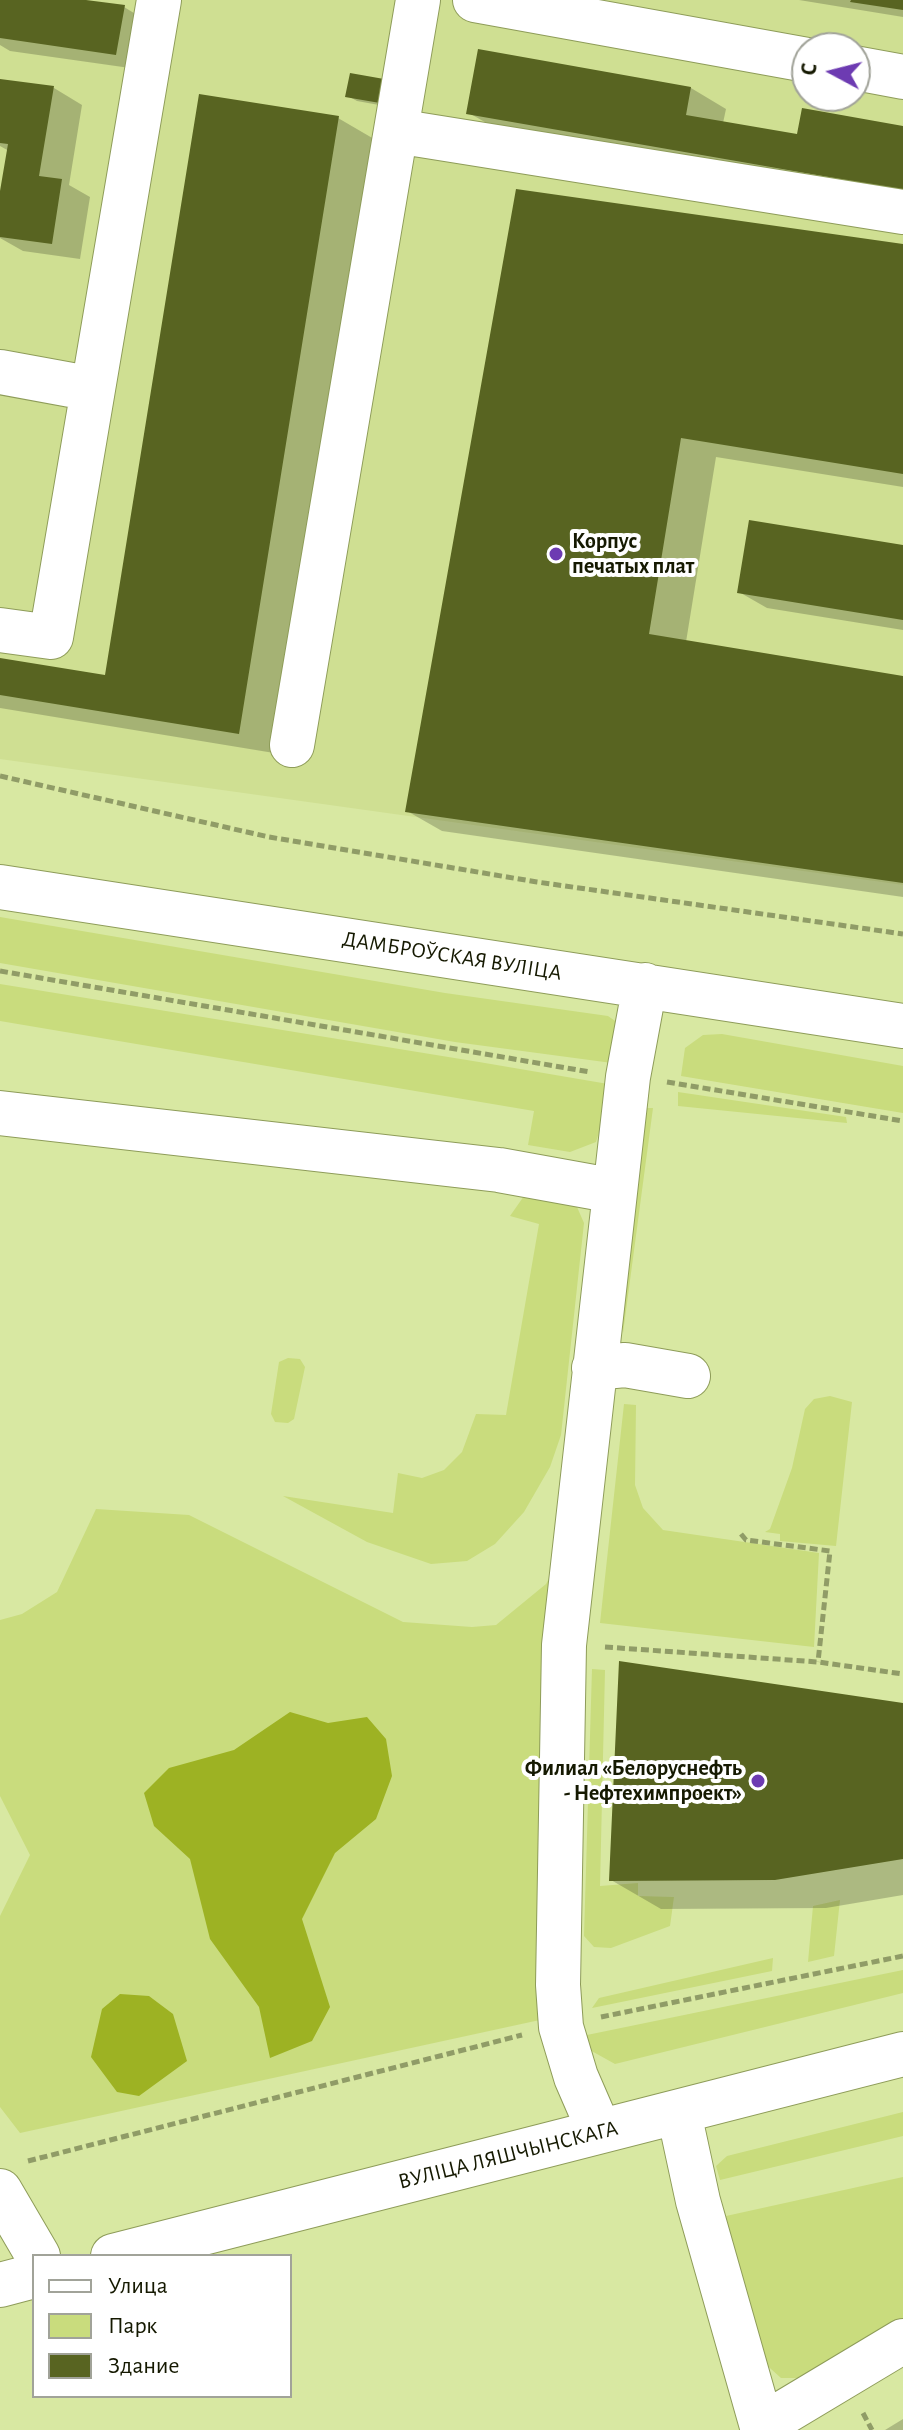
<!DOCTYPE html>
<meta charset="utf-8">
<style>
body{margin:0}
#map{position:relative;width:903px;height:2430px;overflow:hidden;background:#d8e8a2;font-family:"Alegreya Sans",sans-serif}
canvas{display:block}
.legend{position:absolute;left:32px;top:2254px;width:260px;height:144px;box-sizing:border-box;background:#fff;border:2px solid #a1a399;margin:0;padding:10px 14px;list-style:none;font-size:24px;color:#151901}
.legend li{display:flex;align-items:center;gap:16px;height:40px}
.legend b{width:40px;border:2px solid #a1a399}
.north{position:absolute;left:791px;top:32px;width:80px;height:80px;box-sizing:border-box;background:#fff;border:2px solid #a1a399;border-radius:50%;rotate:277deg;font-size:22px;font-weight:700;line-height:32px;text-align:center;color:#151901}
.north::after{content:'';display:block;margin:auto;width:28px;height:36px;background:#6d3bb2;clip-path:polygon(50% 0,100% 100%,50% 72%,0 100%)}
</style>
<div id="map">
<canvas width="903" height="2430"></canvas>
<ul class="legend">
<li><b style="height:10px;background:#fff"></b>Улица</li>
<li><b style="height:22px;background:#c9dc7d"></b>Парк</li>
<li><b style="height:22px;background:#586421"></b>Здание</li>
</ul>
<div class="north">С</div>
</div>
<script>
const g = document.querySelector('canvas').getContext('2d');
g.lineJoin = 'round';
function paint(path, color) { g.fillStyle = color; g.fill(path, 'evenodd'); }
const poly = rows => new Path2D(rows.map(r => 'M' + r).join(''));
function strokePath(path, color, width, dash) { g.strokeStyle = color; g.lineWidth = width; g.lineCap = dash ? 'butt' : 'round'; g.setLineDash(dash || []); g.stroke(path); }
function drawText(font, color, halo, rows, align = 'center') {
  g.font = font + ' "Alegreya Sans",sans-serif'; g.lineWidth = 8; g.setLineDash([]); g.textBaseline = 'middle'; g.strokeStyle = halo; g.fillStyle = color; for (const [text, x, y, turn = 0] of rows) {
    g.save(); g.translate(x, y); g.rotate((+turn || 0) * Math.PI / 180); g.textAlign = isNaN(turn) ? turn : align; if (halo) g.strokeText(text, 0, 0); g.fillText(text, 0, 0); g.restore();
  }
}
paint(poly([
 [0,0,903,0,903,885,0,759],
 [807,48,855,48,855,96,807,96]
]), '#cfdf92');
paint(poly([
 [0,917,445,993,608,1016,618,1023,612,1063,455,1042,0,963],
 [0,984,479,1062,614,1085,596,1142,570,1152,528,1145,534,1111,0,1021],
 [722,1034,903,1066,903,1113,681,1076,685,1048,703,1035],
 [678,1092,846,1117,847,1123,678,1106],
 [644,1108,653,1108,623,1333,619,1308],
 [524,1196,561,1197,577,1207,584,1223,561,1435,550,1467,524,1512,495,1544,467,1561,431,1564,367,1542,283,1496,393,1513,398,1473,422,1478,444,1470,462,1452,476,1414,506,1415,539,1224,510,1216],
 [288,1358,300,1359,305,1367,294,1419,288,1423,275,1422,271,1414,279,1362],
 [830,1396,852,1402,836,1546,780,1541,780,1534,765,1532,770,1529,792,1468,805,1409,814,1399],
 [624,1404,636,1405,635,1485,643,1508,663,1530,819,1553,814,1647,600,1623],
 [96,1509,189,1515,403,1622,472,1627,496,1625,546,1584,559,1560,549,2018,20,2133,0,2107,0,1916,30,1855,0,1796,0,1620,22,1614,57,1592],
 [592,1669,605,1670,600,1886,638,1883,638,1896,674,1897,670,1926,611,1948,594,1947,584,1936],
 [840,1900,834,1956,808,1962,813,1906],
 [773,1958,772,1971,592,2008,599,1998],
 [903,1970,903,1993,615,2064,588,2049,582,2036],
 [903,2112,903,2136,720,2180,716,2166,727,2156],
 [903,2177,903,2319,805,2378,781,2378,761,2360,726,2216]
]), '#c9dc7d');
paint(poly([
 [290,1712,328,1723,367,1717,386,1739,392,1776,376,1819,335,1853,302,1919,330,2007,312,2041,270,2058,259,2007,210,1939,190,1859,154,1826,144,1793,169,1768,234,1750],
 [120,1994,149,1996,173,2014,187,2061,139,2096,117,2092,91,2057,102,2009]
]), '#9db223');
paint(poly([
 [0,0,72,0,124,7,152,24,144,70,10,51,0,45],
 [799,0,903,0,903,17],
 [479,52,691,88,726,109,723,123,799,136,903,128,903,203,504,133,469,113],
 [0,81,54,88,82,105,69,185,90,197,80,259,23,251,0,238,0,203,9,151,0,146],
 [384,81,390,107,357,101,348,96],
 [338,118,374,139,274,753,0,708,0,660,106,677],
 [517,191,903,246,903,487,716,457,686,642,903,678,903,897,442,831,407,811],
 [903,547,903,630,767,608,739,592],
 [903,1705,903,1895,826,1908,661,1909,611,1880],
 [903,2419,903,2430,885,2430]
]), '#0003');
paint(poly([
 [0,0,86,0,125,5,116,55,0,38],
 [851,0,903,0,903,10,850,2],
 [478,49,691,87,686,115,797,134,802,108,903,126,903,190,466,114],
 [350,73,384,79,380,103,345,97],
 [0,79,54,86,39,176,62,179,52,244,0,237,0,191,8,144,0,143],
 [199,94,339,116,239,734,0,695,0,658,105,675],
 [516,189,903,244,903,474,681,438,649,634,903,676,903,883,405,812],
 [749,520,903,545,903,620,737,593],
 [619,1661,903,1703,903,1859,775,1880,609,1881]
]), '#586421');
const minor = poly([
 [475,0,807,60],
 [855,68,903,77],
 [396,131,903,212],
 [0,372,93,389],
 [0,630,51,637,159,0],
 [292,745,418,0],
 [0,887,903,1026],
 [0,1113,499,1170,615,1191],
 [594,1368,625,1365,688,1376],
 [679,2113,698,2201,763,2430],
 [599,2130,576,2077,561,2027,558,1985,564,1645,628,1077,645,985],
 [0,2191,38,2256],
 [763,2425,903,2341]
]);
const major = poly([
 [113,2256,903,2054],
 [0,2285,34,2276]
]);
strokePath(minor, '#8e9c59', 46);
strokePath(major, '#8e9c59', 46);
strokePath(poly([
 [0,776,269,837,537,882,903,934],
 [0,971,590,1072],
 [667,1082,903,1121],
 [741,1534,746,1540,830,1551,818,1662],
 [605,1647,818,1662,903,1674],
 [601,2017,903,1956],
 [28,2161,522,2035],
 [863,2413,872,2430]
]), '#909c67', 5, [8, 4]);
strokePath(minor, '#fff', 44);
strokePath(major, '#fff', 44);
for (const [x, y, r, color] of [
 [556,554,8,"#6d3bb2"],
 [758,1781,8,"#6d3bb2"]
]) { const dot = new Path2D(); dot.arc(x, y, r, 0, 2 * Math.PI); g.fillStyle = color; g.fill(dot); strokePath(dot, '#fff', 3); }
drawText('bold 22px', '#151901', '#fff', [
 ["Корпус",572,541],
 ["печатых плат",572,566],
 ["Филиал «Белоруснефть",742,1768,"right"],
 ["- Нефтехимпроект»",742,1793,"right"]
], 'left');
drawText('22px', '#151901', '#fff', [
 ["ДАМБРОЎСКАЯ ВУЛІЦА",452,956,9],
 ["ВУЛІЦА ЛЯШЧЫНСКАГА",508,2155,-14]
]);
</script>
